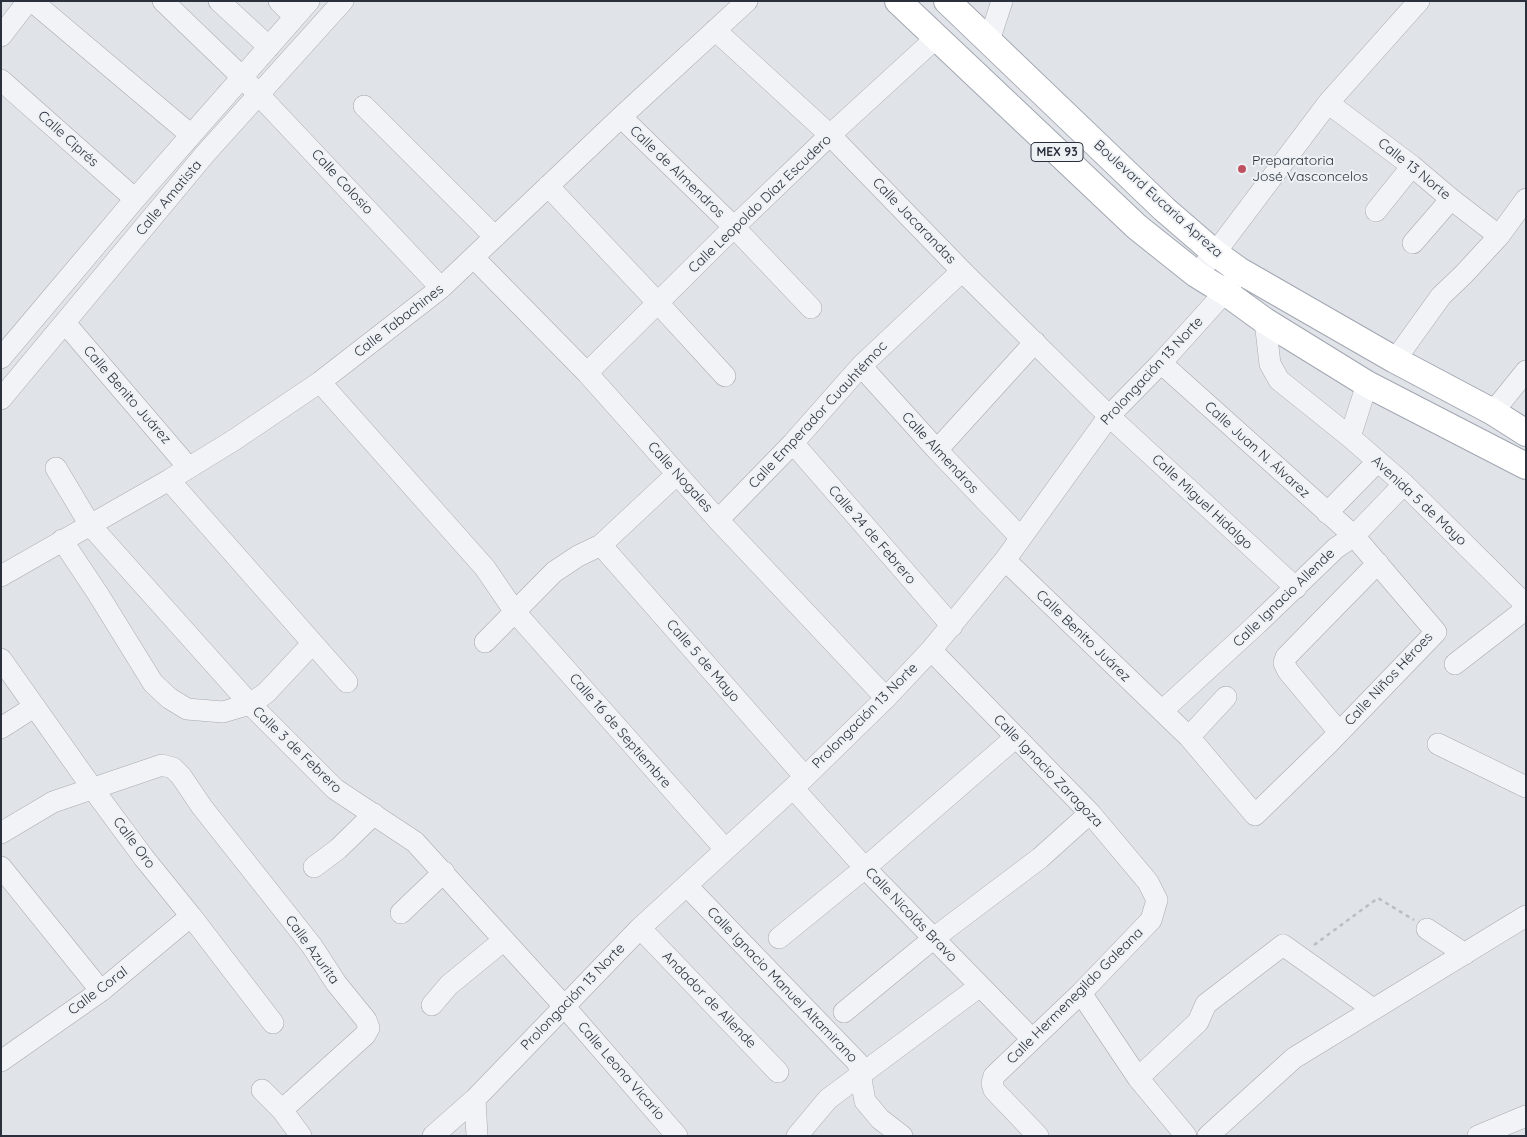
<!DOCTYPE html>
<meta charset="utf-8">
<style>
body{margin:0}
#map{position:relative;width:1527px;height:1137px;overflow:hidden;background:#e0e3e7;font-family:Quicksand,sans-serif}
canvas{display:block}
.frame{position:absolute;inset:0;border:2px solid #2a313d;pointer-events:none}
</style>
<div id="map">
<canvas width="1527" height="1137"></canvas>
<div class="frame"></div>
</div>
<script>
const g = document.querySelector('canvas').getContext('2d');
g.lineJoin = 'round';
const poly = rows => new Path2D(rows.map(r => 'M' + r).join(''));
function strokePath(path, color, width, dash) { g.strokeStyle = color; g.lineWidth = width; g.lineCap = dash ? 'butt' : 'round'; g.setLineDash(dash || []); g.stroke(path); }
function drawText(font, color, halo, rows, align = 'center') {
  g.font = font + ' Quicksand,sans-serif'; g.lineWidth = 4; g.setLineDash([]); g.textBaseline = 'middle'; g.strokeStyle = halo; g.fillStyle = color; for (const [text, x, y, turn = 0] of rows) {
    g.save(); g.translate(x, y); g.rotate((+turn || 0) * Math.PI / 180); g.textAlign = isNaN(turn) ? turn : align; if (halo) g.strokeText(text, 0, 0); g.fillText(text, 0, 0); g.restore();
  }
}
const minor = poly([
 [32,1,191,135],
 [163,1,242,77,441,288],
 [219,1,269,47],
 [279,1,295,17],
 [715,30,830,135,962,271,1109,416,1296,588],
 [1,36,28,1],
 [989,41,1002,1],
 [1,80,135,199],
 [1328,103,1412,166,1451,199,1499,236],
 [364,106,495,237],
 [621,117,734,227,811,308],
 [548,186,658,303,725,376],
 [1376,211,1412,166],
 [1413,243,1451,199],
 [474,258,587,373,718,520,886,698],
 [1196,274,1215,253,1328,103,1419,1],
 [1265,321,1270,364,1279,380,1350,437,1404,484,1526,605],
 [65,323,189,468],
 [1,358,135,199,309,1],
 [1395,360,1441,296,1464,274,1499,236,1526,199],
 [861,366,937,450,1021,538],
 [587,373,734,227,830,135,936,38],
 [320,382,485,568,515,612,725,849],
 [1,399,205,154,343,1],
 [1493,412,1526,371],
 [1350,437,1367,384],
 [793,443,952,626],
 [937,450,1035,342],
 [56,468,90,525,250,704,335,789,415,842,564,1006,677,1136],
 [169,480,347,682],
 [1327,513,1377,462],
 [718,520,793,443,861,366,962,271],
 [62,540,98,594,153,683,169,698,187,709,223,712,250,704,266,693,312,644],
 [601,545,805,777],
 [1005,560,1189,737,1255,815,1328,744,1436,632,1354,536,1161,363],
 [1,576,169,480,234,440,320,382,441,288,621,117,747,1],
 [485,642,554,572,578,556,601,545,677,474],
 [931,650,1090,813,1148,882,1157,900,1151,920,1081,993,994,1076,992,1083,994,1090,1038,1136],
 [1,659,93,789,144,858,191,916,273,1023],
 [1455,664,1526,609],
 [1162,711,1257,624,1336,548,1354,536,1404,484],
 [1,728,34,707],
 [1339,732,1288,671,1284,663,1286,657,1378,563],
 [1189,737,1226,697],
 [1438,744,1526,787],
 [793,788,865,868,1032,1039],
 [1,833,53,802,162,765,173,768,181,776,202,807,312,946,336,983,366,1020,369,1028,365,1035,282,1110],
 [1,867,101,991],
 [314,867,338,849,374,814],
 [687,886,858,1063,865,1101,880,1119,902,1136],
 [401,913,444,872],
 [640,928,778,1072],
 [1427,929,1465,954],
 [779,938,865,868,1016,737],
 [1081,993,1138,1078,1186,1136],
 [432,1005,449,985,504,940],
 [844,1012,934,938,1040,858,1090,813],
 [1,1061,101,991,191,916],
 [1138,1078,1198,1022,1206,1004,1283,945,1373,1009],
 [262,1090,282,1110,301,1136],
 [433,1136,475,1099],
 [477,1136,475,1099,640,928,805,777,886,698,931,650,1005,560,1109,416,1161,363,1225,292,1234,279],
 [797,1136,828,1099,980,986],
 [1208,1136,1294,1058,1526,916],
 [1478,1136,1526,1116]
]);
const major = poly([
 [898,1,1137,227,1196,274,1225,292,1265,321,1367,384,1526,466],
 [947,1,1164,209,1215,253,1240,271,1395,360,1493,412,1526,433]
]);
strokePath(minor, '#a6aab1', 22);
strokePath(major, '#a1a7b2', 28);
strokePath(poly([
 [1314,945,1378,898,1414,920]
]), '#babdc2', 2.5, [4, 4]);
strokePath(minor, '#f2f3f6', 21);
strokePath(major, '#fff', 26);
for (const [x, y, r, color] of [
 [1242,169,5,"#bf5261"]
]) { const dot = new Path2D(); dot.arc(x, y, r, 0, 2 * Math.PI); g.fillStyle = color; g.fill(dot); strokePath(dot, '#eff2f5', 2); }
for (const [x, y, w] of [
 [1057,152,52]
]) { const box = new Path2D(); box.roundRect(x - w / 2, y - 9.5, w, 19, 4); g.fillStyle = '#eff2f5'; g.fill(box); strokePath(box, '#2a313d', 1); }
drawText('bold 12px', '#2a313d', null, [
 ["MEX 93",1057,152]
]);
drawText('14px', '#2a313d', '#eff2f5', [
 ["Calle Ciprés",68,139,42],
 ["Calle 13 Norte",1414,169,39],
 ["Calle de Almendros",677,172,44],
 ["Calle Colosio",342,182,47],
 ["Calle Amatista",169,198,-50],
 ["Boulevard Eucaria Apreza",1158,199,42],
 ["Calle Leopoldo Díaz Escudero",760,204,-44],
 ["Calle Jacarandas",914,221,46],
 ["Calle Tabachines",399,321,-38],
 ["Prolongación 13 Norte",1152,371,-47],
 ["Calle Benito Juárez",127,395,49],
 ["Calle Emperador Cuauhtémoc",818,415,-47],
 ["Calle Juan N. Álvarez",1257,450,42],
 ["Calle Almendros",940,453,47],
 ["Calle Nogales",680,477,48],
 ["Avenida 5 de Mayo",1419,501,43],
 ["Calle Miguel Hidalgo",1202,502,43],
 ["Calle 24 de Febrero",872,535,49],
 ["Calle Ignacio Allende",1284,598,-44],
 ["Calle Benito Juárez",1083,636,44],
 ["Calle 5 de Mayo",703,661,49],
 ["Calle Niños Héroes",1389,679,-47],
 ["Prolongación 13 Norte",865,716,-45],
 ["Calle 16 de Septiembre",620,731,49],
 ["Calle 3 de Febrero",297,750,44],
 ["Calle Ignacio Zaragoza",1048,771,46],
 ["Calle Oro",134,843,53],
 ["Calle Nicolás Bravo",911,915,46],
 ["Calle Azurita",312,950,54],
 ["Calle Ignacio Manuel Altamirano",782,985,46],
 ["Calle Coral",98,991,-37],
 ["Calle Hermenegildo Galeana",1075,996,-45],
 ["Prolongación 13 Norte",573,997,-46],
 ["Andador de Allende",709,1000,46],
 ["Calle Leona Vicario",621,1071,49]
]);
drawText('14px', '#2a313d', '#eff2f5', [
 ["Preparatoria",1252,161],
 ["José Vasconcelos",1252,177]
], 'left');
</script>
